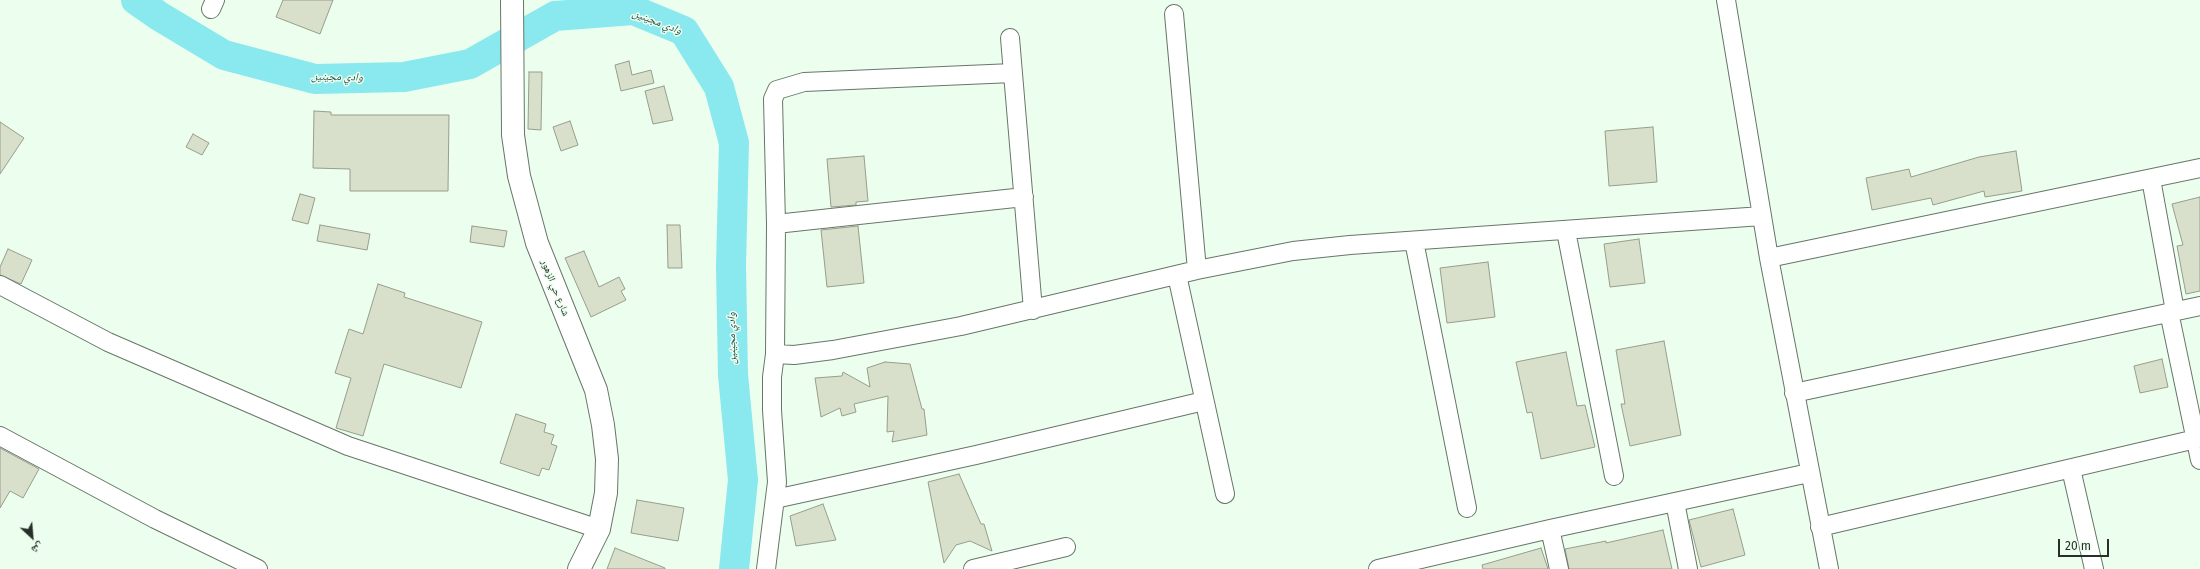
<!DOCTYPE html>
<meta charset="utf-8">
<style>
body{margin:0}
#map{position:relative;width:2200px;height:569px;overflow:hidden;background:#ecfeee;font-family:"Fira Sans","Noto Naskh Arabic",sans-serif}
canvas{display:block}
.north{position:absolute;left:12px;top:517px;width:40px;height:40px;-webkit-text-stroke:3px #ecfeee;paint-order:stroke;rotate:154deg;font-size:11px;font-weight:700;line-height:16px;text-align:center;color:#282f29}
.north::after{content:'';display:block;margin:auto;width:14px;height:18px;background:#282f29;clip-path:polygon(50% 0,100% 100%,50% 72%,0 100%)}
.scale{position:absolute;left:2058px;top:539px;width:51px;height:18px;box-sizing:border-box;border:2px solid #282f29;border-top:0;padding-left:5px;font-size:12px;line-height:14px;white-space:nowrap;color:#282f29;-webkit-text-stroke:3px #ecfeee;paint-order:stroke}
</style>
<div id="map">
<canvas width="2200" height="569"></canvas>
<div class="north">ش</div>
<div class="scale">20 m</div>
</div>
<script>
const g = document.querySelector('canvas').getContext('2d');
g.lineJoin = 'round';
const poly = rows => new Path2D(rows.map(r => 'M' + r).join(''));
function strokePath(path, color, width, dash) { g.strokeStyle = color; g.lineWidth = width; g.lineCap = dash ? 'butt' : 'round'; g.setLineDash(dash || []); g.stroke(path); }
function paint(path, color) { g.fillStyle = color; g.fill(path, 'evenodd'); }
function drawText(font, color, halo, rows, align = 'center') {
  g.font = font + ' "Fira Sans","Noto Naskh Arabic",sans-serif'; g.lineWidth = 3; g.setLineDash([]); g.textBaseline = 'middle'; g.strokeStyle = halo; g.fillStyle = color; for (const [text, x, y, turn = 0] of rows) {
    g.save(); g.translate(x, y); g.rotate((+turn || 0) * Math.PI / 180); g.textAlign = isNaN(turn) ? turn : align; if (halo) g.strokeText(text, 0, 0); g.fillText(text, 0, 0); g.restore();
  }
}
strokePath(poly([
 [136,0,159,16,224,55,315,79,404,77,470,64,555,16,633,10,684,31,719,87,734,143,731,266,733,375,743,480,734,569]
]), '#89e9ee', 30);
const building = poly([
 [283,0,333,0,320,34,276,17,283,0],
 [629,61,632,75,651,70,654,83,621,91,615,65,629,61],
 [529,72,542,72,541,130,528,129,529,72],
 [664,86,673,120,653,124,645,91,664,86],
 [314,111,331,112,331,115,449,115,448,191,350,191,350,169,313,168,314,111],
 [570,121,578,145,561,151,553,127,570,121],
 [0,122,24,138,0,174,0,122],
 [1653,127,1657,182,1609,186,1605,131,1653,127],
 [193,134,209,143,202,155,186,147,193,134],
 [2016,151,2022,191,1985,197,1984,191,1933,205,1931,198,1872,210,1866,178,1909,169,1911,177,1979,157,2016,151],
 [864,156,868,201,856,202,856,205,831,207,827,159,864,156],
 [300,194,315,198,308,224,292,220,300,194],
 [2200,197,2200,291,2186,294,2177,246,2183,245,2172,204,2200,197],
 [320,225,370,234,367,250,317,241,320,225],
 [667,225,680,225,682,268,668,268,667,225],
 [472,226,507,231,504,247,470,242,472,226],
 [858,226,864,283,827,287,821,230,858,226],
 [1639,239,1645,283,1610,287,1604,244,1639,239],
 [8,249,32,260,21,284,0,275,0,267,8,249],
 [584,251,599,287,619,277,625,289,621,291,626,300,591,317,565,258,584,251],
 [1488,262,1495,317,1447,323,1440,268,1488,262],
 [378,284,405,293,404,297,482,322,461,388,384,364,363,436,336,428,351,378,335,373,349,329,363,334,378,284],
 [1664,341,1681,435,1630,446,1621,404,1625,404,1616,350,1664,341],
 [1566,352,1577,406,1585,405,1595,447,1541,459,1532,412,1527,413,1516,362,1566,352],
 [2162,359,2168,387,2140,393,2134,366,2162,359],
 [885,362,910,364,922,409,924,409,927,435,892,442,894,431,887,432,888,396,854,404,856,412,842,416,840,408,821,417,815,378,842,376,843,372,870,387,867,368,885,362],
 [516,414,546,424,544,432,554,435,551,444,557,446,549,470,542,468,539,476,500,463,516,414],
 [0,448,39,469,23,498,10,491,0,508,0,448],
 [959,474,981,524,984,524,992,551,970,541,956,545,944,563,928,482,959,474],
 [637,500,684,508,678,541,631,533,637,500],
 [823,504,836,540,796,546,790,516,823,504],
 [1733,509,1745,555,1701,567,1689,520,1733,509],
 [1663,530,1672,569,1569,569,1565,549,1606,541,1606,543,1663,530],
 [615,548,665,568,665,569,607,569,615,548],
 [1541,548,1548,569,1483,569,1482,565,1541,548]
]);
paint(building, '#d8dfcb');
strokePath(building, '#979e8b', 1);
const minor = poly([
 [1726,0,1769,258,1829,569],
 [211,9,215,0],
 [1174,14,1197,270],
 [1010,38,1033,310],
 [1013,73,804,82,777,90,773,99,776,224,775,354,794,355,833,350,961,326,1197,270,1293,251,1350,245,1762,216],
 [2151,179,2175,311],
 [776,224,1024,197],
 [1566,231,1614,476],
 [1414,241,1467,508],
 [1769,258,2200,168],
 [1177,275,1225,494],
 [0,285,108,342,348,446,599,529],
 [2169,312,2200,460],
 [1794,393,2200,306],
 [0,436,155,519,258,569],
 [2071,469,2094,569],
 [775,499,976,455,1204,401],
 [1675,502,1688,569],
 [1820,527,2200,438],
 [1550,529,1559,569],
 [766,569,777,482,772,410,772,377,775,354],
 [973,569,1066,547],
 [1378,569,1550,529,1809,473]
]);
const tertiary = poly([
 [512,0,513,135,519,176,537,243,596,390,603,425,607,459,606,493,599,529,579,569]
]);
strokePath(minor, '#677668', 20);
strokePath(tertiary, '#677668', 24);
strokePath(minor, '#fff', 18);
strokePath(tertiary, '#fff', 22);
drawText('10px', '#282f29', '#ecfeee', [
 ["شارع حي الزهور",555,288,68]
]);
drawText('italic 11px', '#224e50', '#ecfeee', [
 ["وادي مجينين",657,22,21],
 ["وادي مجينين",337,77,1],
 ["وادي مجينين",732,338,-91]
]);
</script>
